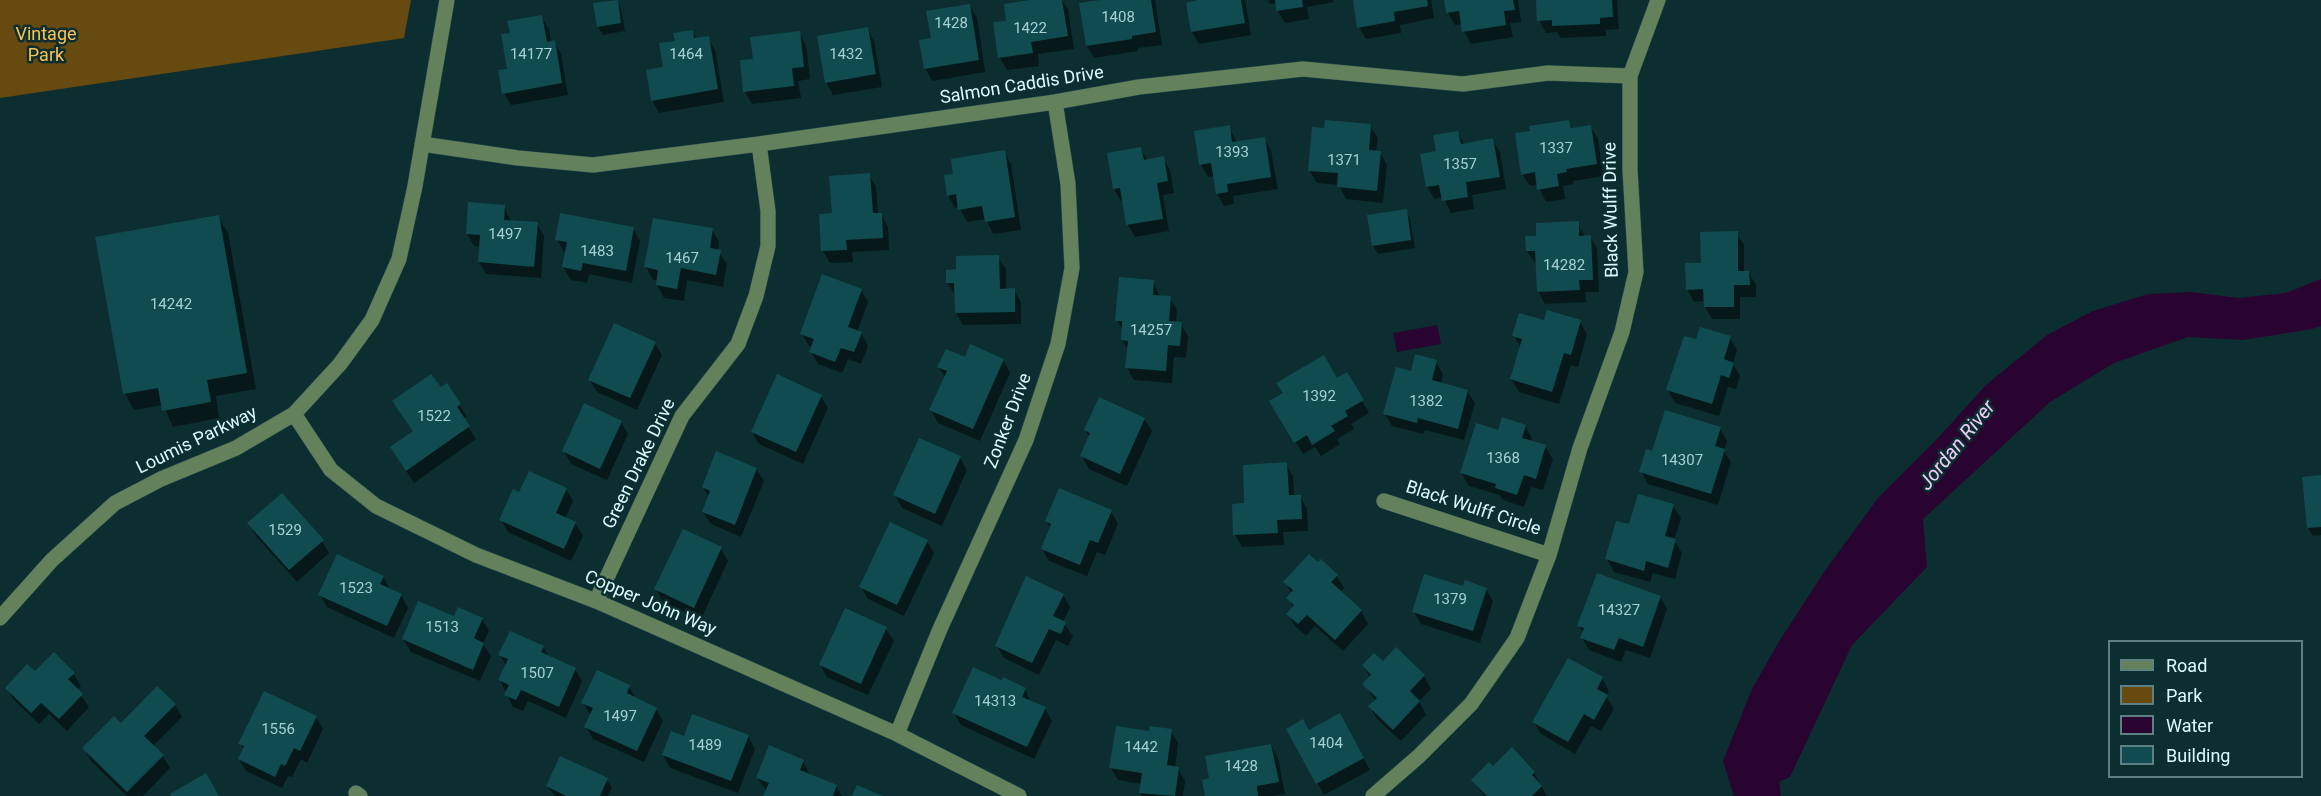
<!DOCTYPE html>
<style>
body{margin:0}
#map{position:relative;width:2321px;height:796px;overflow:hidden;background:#0c2e30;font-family:Roboto,sans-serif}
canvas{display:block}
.legend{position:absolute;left:2108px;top:640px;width:195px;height:138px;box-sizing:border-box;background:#0c2e30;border:2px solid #5d8182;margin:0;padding:8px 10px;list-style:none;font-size:18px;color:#d7fdfe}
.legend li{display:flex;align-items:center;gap:12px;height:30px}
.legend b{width:30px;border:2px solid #5d8182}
</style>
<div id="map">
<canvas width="2321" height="796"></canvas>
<ul class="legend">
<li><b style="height:8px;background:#63815b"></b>Road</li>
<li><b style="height:16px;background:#674a0f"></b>Park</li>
<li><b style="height:16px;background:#290431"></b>Water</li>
<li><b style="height:16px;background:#104c4f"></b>Building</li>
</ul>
</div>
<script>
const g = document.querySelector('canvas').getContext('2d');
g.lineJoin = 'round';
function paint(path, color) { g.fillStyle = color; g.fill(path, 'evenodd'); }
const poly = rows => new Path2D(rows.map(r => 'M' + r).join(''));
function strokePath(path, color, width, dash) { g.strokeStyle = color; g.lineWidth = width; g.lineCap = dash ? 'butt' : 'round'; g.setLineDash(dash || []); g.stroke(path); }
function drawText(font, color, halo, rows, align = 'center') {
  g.font = font + ' Roboto,sans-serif'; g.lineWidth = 5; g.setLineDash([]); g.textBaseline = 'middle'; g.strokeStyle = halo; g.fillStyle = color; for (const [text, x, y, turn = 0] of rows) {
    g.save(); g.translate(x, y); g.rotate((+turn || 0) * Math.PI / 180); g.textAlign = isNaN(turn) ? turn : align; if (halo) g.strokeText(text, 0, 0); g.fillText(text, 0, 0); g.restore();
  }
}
paint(poly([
 [0,0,411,0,404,38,0,98]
]), '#674a0f');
paint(poly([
 [2321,279,2321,326,2312,329,2243,340,2188,337,2114,363,2050,402,1923,519,1927,567,1852,645,1790,777,1747,796,1734,796,1723,761,1752,689,1778,643,1824,572,1878,498,1937,439,1986,385,2047,335,2093,311,2148,294,2191,292,2238,298,2286,293],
 [1437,325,1441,344,1397,352,1393,333]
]), '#290431');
paint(poly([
 [1040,0,1062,0,1068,9,1074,49,1038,54,1039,66,1007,70,1000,58,995,24,1008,22],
 [1101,0,1155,0,1162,45,1138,48,1138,51,1094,58,1087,46],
 [1199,0,1245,0,1251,35,1199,44,1192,32],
 [1268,0,1334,0,1334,2,1307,7,1309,19,1285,23,1278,11,1277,3,1270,4],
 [1354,0,1431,0,1434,18,1400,25,1401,33,1366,39,1359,27],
 [1446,0,1518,0,1521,22,1510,23,1513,37,1471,44,1464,31,1463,24,1455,25,1448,13],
 [1538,0,1617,0,1619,29,1606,30,1606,36,1561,38,1557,32,1546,33,1539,20],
 [617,1,621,9,625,31,603,35,598,27],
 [970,6,977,18,985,72,932,81,925,68,932,40],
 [541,16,549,29,551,42,554,42,561,54,568,95,511,105,504,93,509,70,511,34],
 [867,29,874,41,882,87,833,95,826,82],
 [692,31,697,39,708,38,715,50,724,102,659,113,652,100,664,68,676,42],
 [799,33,806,45,810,79,798,81,801,98,752,104,745,92,755,60],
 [1569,122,1573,129,1590,126,1598,139,1603,176,1573,181,1573,184,1563,186,1565,199,1546,202,1538,185,1530,186,1522,174],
 [1370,126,1378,138,1376,152,1380,152,1387,165,1383,203,1346,199,1339,185,1317,183,1309,170],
 [1229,127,1237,143,1264,138,1271,151,1278,189,1233,196,1234,204,1224,206,1217,193,1214,176,1208,177,1201,165],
 [1458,133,1465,145,1492,140,1500,152,1506,189,1472,195,1474,209,1451,213,1443,197,1434,199,1427,186,1437,152],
 [1141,149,1148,161,1163,158,1170,170,1174,193,1163,195,1169,231,1135,237,1128,225,1124,201,1121,201,1114,189],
 [1004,152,1011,164,1021,230,993,234,986,219,967,222,959,207,955,208,948,195,955,175],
 [869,175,876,187,878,214,881,214,888,227,889,250,852,252,853,262,830,263,823,251,833,214],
 [504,206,511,222,537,224,544,236,541,278,486,274,479,262,481,247,474,246,467,234],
 [1406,211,1410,219,1415,248,1378,254,1373,246],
 [218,217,228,233,256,389,216,396,219,418,173,427,163,405,134,410,125,394,97,238],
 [1578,223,1585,237,1590,236,1597,249,1599,292,1585,292,1586,302,1545,304,1538,291,1537,263,1535,263,1527,251,1527,238,1537,237],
 [633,228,640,241,632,283,589,274,587,283,571,280,563,267,566,252,564,252,557,239],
 [712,230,719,242,718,251,727,264,723,287,687,280,684,301,664,298,657,285,658,280,653,280,646,267],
 [1737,233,1744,245,1744,273,1749,273,1756,285,1756,297,1740,297,1740,319,1712,319,1705,307,1705,301,1694,302,1687,289,1702,265],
 [998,257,1006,269,1006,290,1014,290,1021,302,1021,324,963,325,956,313,955,295,947,282,957,271],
 [1153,281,1160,297,1170,298,1177,310,1176,323,1181,324,1188,336,1186,358,1174,357,1172,383,1134,380,1127,368,1128,350,1122,340,1123,331,1117,320],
 [861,290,868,302,857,332,861,333,868,346,861,364,848,359,842,373,818,364,811,352,813,348,809,346,802,334],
 [1545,322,1580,322,1587,334,1578,367,1571,365,1559,404,1519,392,1511,379,1521,348,1514,336],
 [1730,338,1737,350,1733,363,1740,376,1736,389,1728,387,1719,416,1675,403,1668,390,1697,341],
 [655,343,662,355,637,410,597,392,590,380],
 [966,359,1003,360,1010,373,980,441,938,423,931,410,945,377,939,367],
 [1436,362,1443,374,1441,384,1467,391,1475,403,1464,440,1425,430,1423,434,1392,426,1385,414,1412,373],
 [1346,374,1369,413,1351,424,1354,429,1337,439,1340,444,1321,456,1315,447,1303,454,1271,402,1285,394,1337,380],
 [441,390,460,405,467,417,463,419,476,439,414,483,399,460],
 [821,396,828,408,803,464,759,444,752,432],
 [1144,419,1152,431,1127,486,1089,469,1082,456,1090,438,1085,430],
 [621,422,628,434,607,480,571,464,564,451],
 [1525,426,1532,438,1531,442,1545,447,1553,459,1543,490,1531,487,1524,507,1503,500,1500,495,1469,486,1461,473,1500,432],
 [1720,428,1727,441,1724,451,1731,462,1718,505,1648,484,1641,471,1653,452],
 [960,458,967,470,942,526,902,508,895,495],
 [1286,464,1293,476,1294,496,1300,496,1307,509,1308,531,1283,532,1284,545,1242,547,1235,535,1246,504],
 [756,469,764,481,741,537,711,524,703,512,709,497,703,487],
 [2321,476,2321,535,2313,536,2308,528],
 [566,489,573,501,565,519,575,523,583,536,571,561,508,532,501,520,520,494],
 [1673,506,1681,518,1674,540,1682,553,1675,579,1653,573,1650,582,1614,572,1607,559,1630,526],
 [1111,511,1118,524,1105,555,1097,552,1087,576,1049,561,1042,549,1051,529,1046,521],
 [249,523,322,541,329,553,297,582,256,536],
 [927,541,934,553,904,616,868,599,861,587],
 [721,549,728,561,701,619,663,602,656,589],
 [1336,575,1344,588,1340,592,1361,611,1368,624,1343,651,1315,626,1306,636,1295,626,1288,614,1294,608,1288,598,1292,594,1285,582],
 [383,577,391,591,401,595,408,608,394,638,327,607,320,595],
 [1464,588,1486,589,1493,601,1480,643,1421,624,1414,612],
 [1063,595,1070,607,1063,622,1073,636,1068,646,1056,640,1039,675,1004,658,997,646],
 [1660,597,1667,609,1650,658,1626,650,1621,662,1589,650,1582,638,1584,633,1579,626],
 [846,610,886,629,894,641,868,695,827,677,820,665],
 [455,618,482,619,489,631,483,644,491,656,480,681,411,652,403,639],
 [543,647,549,657,575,669,582,681,566,718,528,701,523,711,513,707,500,680,506,665,500,655],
 [1396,649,1424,676,1431,689,1419,701,1426,715,1401,741,1377,719,1370,707,1376,701,1364,684,1370,677,1363,666,1383,663],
 [35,673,74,674,81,686,77,690,89,707,67,731,49,714,39,724,14,700,7,688],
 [1602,678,1609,691,1606,696,1614,709,1601,731,1591,726,1575,754,1541,734,1534,722],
 [1002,682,1025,689,1031,703,1045,709,1052,721,1034,759,961,725,954,713],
 [629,687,636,699,656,709,663,721,644,762,593,739,586,727,591,716,583,702],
 [175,705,182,717,153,746,163,756,170,768,143,796,127,796,91,761,84,748,121,725],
 [316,717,323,729,307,763,301,759,292,777,288,776,282,788,246,771,239,759,244,750,240,744],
 [1347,727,1370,770,1324,795,1288,729,1309,732],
 [1171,731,1178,743,1175,768,1178,768,1185,781,1183,796,1142,796,1140,793,1142,784,1118,780,1111,768,1150,733],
 [748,736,755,749,738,793,670,768,663,755,684,738],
 [1271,745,1278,758,1285,794,1273,796,1206,796,1210,779],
 [803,761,810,775,836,786,842,796,765,796,767,791,757,778],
 [1493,768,1534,773,1547,796,1484,796,1473,780],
 [607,780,612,788,608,796,555,796,547,786]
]), '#0007');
strokePath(poly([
 [1761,796,1757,750,1764,738]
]), '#290431', 39);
paint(poly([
 [618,0,621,23,597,27,593,3],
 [1030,0,1062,0,1068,36,1031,42,1033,53,998,58,993,22,1006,21,1004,4],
 [1100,0,1151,0,1156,32,1132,36,1132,39,1086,46,1079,3],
 [1197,0,1241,0,1245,23,1191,32,1186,3],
 [1275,0,1302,0,1303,7,1276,11],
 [1353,0,1427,0,1428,6,1394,12,1395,21,1357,28],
 [1444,0,1513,0,1515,10,1504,11,1506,25,1462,32,1459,11,1446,13],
 [1536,0,1612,0,1613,17,1600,18,1600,24,1552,26,1552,20,1537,21],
 [970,4,979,60,924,69,919,40,931,38,926,11],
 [542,15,547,42,555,40,562,83,502,94,498,70,507,69,501,34,510,33,507,21],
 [868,27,876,74,825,83,817,36],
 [693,30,694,38,709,36,718,89,651,101,646,70,663,67,659,43,675,41,673,33],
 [800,31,804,67,792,68,794,86,743,92,740,60,753,59,750,37],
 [1325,120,1371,124,1369,150,1381,151,1377,191,1337,187,1338,173,1308,171,1312,127,1324,128],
 [1569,120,1571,128,1591,125,1597,164,1566,169,1567,172,1557,174,1559,186,1537,190,1535,172,1521,175,1515,133,1530,131,1529,126],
 [1230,125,1232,142,1265,137,1271,177,1227,184,1228,192,1216,194,1211,163,1199,165,1194,131],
 [1458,131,1461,144,1493,138,1500,177,1466,182,1468,197,1442,201,1439,185,1426,187,1420,154,1436,151,1433,135],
 [1141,147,1144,160,1164,156,1168,181,1157,183,1163,219,1126,225,1120,188,1113,189,1107,153],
 [1005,150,1015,217,985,222,982,206,958,210,956,194,947,196,944,175,953,174,951,159],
 [870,173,873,213,882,213,883,238,846,240,847,250,821,251,819,214,832,213,829,176],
 [468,202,505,205,504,220,538,222,534,267,478,262,480,235,466,234],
 [1407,209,1411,240,1372,246,1367,215],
 [560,213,634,227,626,271,583,263,581,271,562,267,567,242,555,240],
 [219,215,247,373,207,380,211,402,162,411,158,388,123,394,95,237],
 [653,218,713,228,710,248,721,250,716,275,681,268,677,289,656,285,658,270,644,267],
 [1579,221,1579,236,1591,235,1593,280,1579,280,1580,290,1537,292,1535,251,1526,251,1525,236,1536,236,1536,223],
 [1738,231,1738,271,1749,271,1750,285,1734,285,1734,307,1704,307,1703,289,1686,290,1685,263,1701,263,1700,232],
 [999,255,1000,289,1015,288,1015,312,955,313,954,283,946,283,946,270,956,269,956,256],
 [822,274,862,289,848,327,862,332,854,352,841,348,835,362,809,352,814,339,800,334],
 [1119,277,1154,280,1153,295,1171,296,1169,321,1182,322,1180,346,1168,345,1166,371,1125,368,1128,341,1121,340,1122,321,1115,321],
 [1547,310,1581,320,1571,355,1564,353,1552,392,1510,379,1522,339,1512,336,1519,313,1544,320],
 [614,323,656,342,630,398,588,380],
 [1700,327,1731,336,1724,359,1734,363,1729,378,1721,375,1712,404,1666,390,1684,336,1696,339],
 [970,344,1004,359,973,429,929,410,947,371,937,367,946,349,965,357],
 [1415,354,1437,360,1432,380,1468,390,1458,429,1418,418,1417,423,1383,414,1396,367,1411,371],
 [1324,355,1337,378,1347,372,1364,400,1345,411,1348,416,1331,426,1335,431,1312,445,1307,435,1294,443,1269,401,1283,393,1276,383],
 [431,374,441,387,447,383,461,404,457,407,470,426,406,471,390,447,413,431,392,401],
 [777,374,822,395,796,452,751,432],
 [1099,397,1145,418,1120,474,1080,456,1090,433,1084,430],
 [584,403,622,421,600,469,562,451],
 [1665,410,1721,427,1715,446,1725,449,1711,494,1639,472,1646,449,1652,451],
 [1502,417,1526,425,1522,438,1546,445,1536,479,1524,475,1517,495,1495,488,1496,484,1460,473,1476,423,1498,430],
 [919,438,961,456,935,514,893,495],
 [716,451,757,468,735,525,702,512,710,491,702,487],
 [1287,462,1289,495,1301,495,1302,519,1277,520,1278,533,1233,535,1232,504,1244,503,1243,465],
 [529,471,567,488,556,513,576,522,564,549,499,520,513,489,519,492],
 [2321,475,2321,527,2307,528,2302,477],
 [1059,488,1112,510,1098,543,1090,540,1080,565,1041,549,1051,524,1045,521],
 [282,493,324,540,289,570,247,523],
 [1638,494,1674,504,1665,536,1676,539,1668,568,1646,561,1644,571,1605,559,1616,521,1629,524],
 [890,522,928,540,897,605,859,587],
 [683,529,722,547,694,608,654,589],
 [337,554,384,576,380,584,402,594,387,626,318,595],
 [1309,554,1318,562,1321,559,1338,575,1331,582,1362,610,1335,640,1307,615,1298,624,1286,614,1294,605,1286,598,1293,590,1283,582],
 [1597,573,1661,596,1643,647,1619,638,1614,650,1580,638,1584,628,1577,626],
 [1424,574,1463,586,1465,580,1487,588,1473,631,1412,612],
 [1026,576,1064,594,1053,616,1066,622,1061,634,1049,629,1032,663,995,646],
 [418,601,454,616,458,607,483,618,474,638,484,643,473,670,402,639],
 [845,608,887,627,861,684,819,665],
 [510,631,544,646,541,652,576,668,559,707,521,690,516,700,504,695,509,685,498,680,508,659,498,655],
 [1396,647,1425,675,1410,691,1420,701,1393,730,1368,706,1377,698,1362,684,1371,675,1362,665,1374,653,1383,661],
 [54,652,75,673,68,679,83,694,59,719,41,703,31,713,5,688,27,664,35,671],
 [1568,658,1603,677,1597,689,1608,695,1594,720,1584,714,1568,742,1532,722],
 [973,667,1001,680,1003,677,1026,688,1022,697,1046,707,1027,747,952,713],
 [597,670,630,685,627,693,657,708,637,751,584,727,593,708,581,703],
 [157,686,176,704,144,736,164,755,127,792,82,748,114,716,121,723],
 [264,691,317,716,300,751,294,748,285,766,281,764,275,777,238,759,244,746,238,744],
 [1340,713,1364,758,1316,784,1286,729,1303,719,1309,730],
 [692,714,749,735,731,781,662,755,671,731,684,736],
 [1116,726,1149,731,1150,726,1172,729,1167,765,1179,767,1175,796,1139,793,1142,773,1109,768],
 [1271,744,1279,782,1257,786,1258,796,1205,796,1202,780,1209,778,1205,756],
 [769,745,804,760,800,770,837,785,833,796,763,796,769,783,756,778],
 [1512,747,1535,772,1532,775,1542,786,1532,796,1487,796,1471,780,1489,762,1493,766],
 [560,756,608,778,600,796,566,796,546,786],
 [206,773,219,796,171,796,170,794],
 [857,785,883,796,852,796]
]), '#104c4f');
const minor = poly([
 [422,144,518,158,593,165,759,144,1055,102,1139,87,1303,69,1463,84,1548,73,1630,76],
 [294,414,331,470,376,506,476,555,596,601,897,734,1019,796],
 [1384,501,1549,555],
 [596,601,682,416,738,344,756,296,768,246,768,211,759,144],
 [0,618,52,560,115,503,161,479,236,448,294,414,340,364,372,320,399,259,415,186,447,0],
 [897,734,940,629,1026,440,1058,344,1072,268,1068,184,1055,102],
 [356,793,360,796],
 [1373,796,1419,756,1471,704,1517,638,1549,555,1580,448,1622,332,1636,272,1630,170,1630,76,1658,0]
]);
strokePath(minor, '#284b4d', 16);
strokePath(minor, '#63815b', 15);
drawText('15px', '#a5d1d2', null, [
 ["1408",1118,18],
 ["1428",951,24],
 ["1422",1030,29],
 ["14177",531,55],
 ["1464",686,55],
 ["1432",846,55],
 ["1337",1556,149],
 ["1393",1232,153],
 ["1371",1344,161],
 ["1357",1460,165],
 ["1497",505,235],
 ["1483",597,252],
 ["1467",682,259],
 ["14282",1564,266],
 ["14242",171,305],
 ["14257",1151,331],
 ["1392",1319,397],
 ["1382",1426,402],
 ["1522",434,417],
 ["1368",1503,459],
 ["14307",1682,461],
 ["1529",285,531],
 ["1523",356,589],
 ["1379",1450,600],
 ["14327",1619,611],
 ["1513",442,628],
 ["1507",537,674],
 ["14313",995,702],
 ["1497",620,717],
 ["1556",278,730],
 ["1404",1326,744],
 ["1489",705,746],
 ["1442",1141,748],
 ["1428",1241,767]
]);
drawText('18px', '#fdc152', '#0c2e30', [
 ["Vintage",46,35],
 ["Park",46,56]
]);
drawText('18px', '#d7fdfe', '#0c2e30', [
 ["Salmon Caddis Drive",1022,86,-9],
 ["Black Wulff Drive",1612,210,-91],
 ["Zonker Drive",1009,421,-69],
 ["Loumis Parkway",197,441,-26],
 ["Green Drake Drive",640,464,-64],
 ["Black Wulff Circle",1473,509,18],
 ["Copper John Way",650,604,23]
]);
drawText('italic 20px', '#f0ccf9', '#0c2e30', [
 ["Jordan River",1958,446,-51]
]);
</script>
